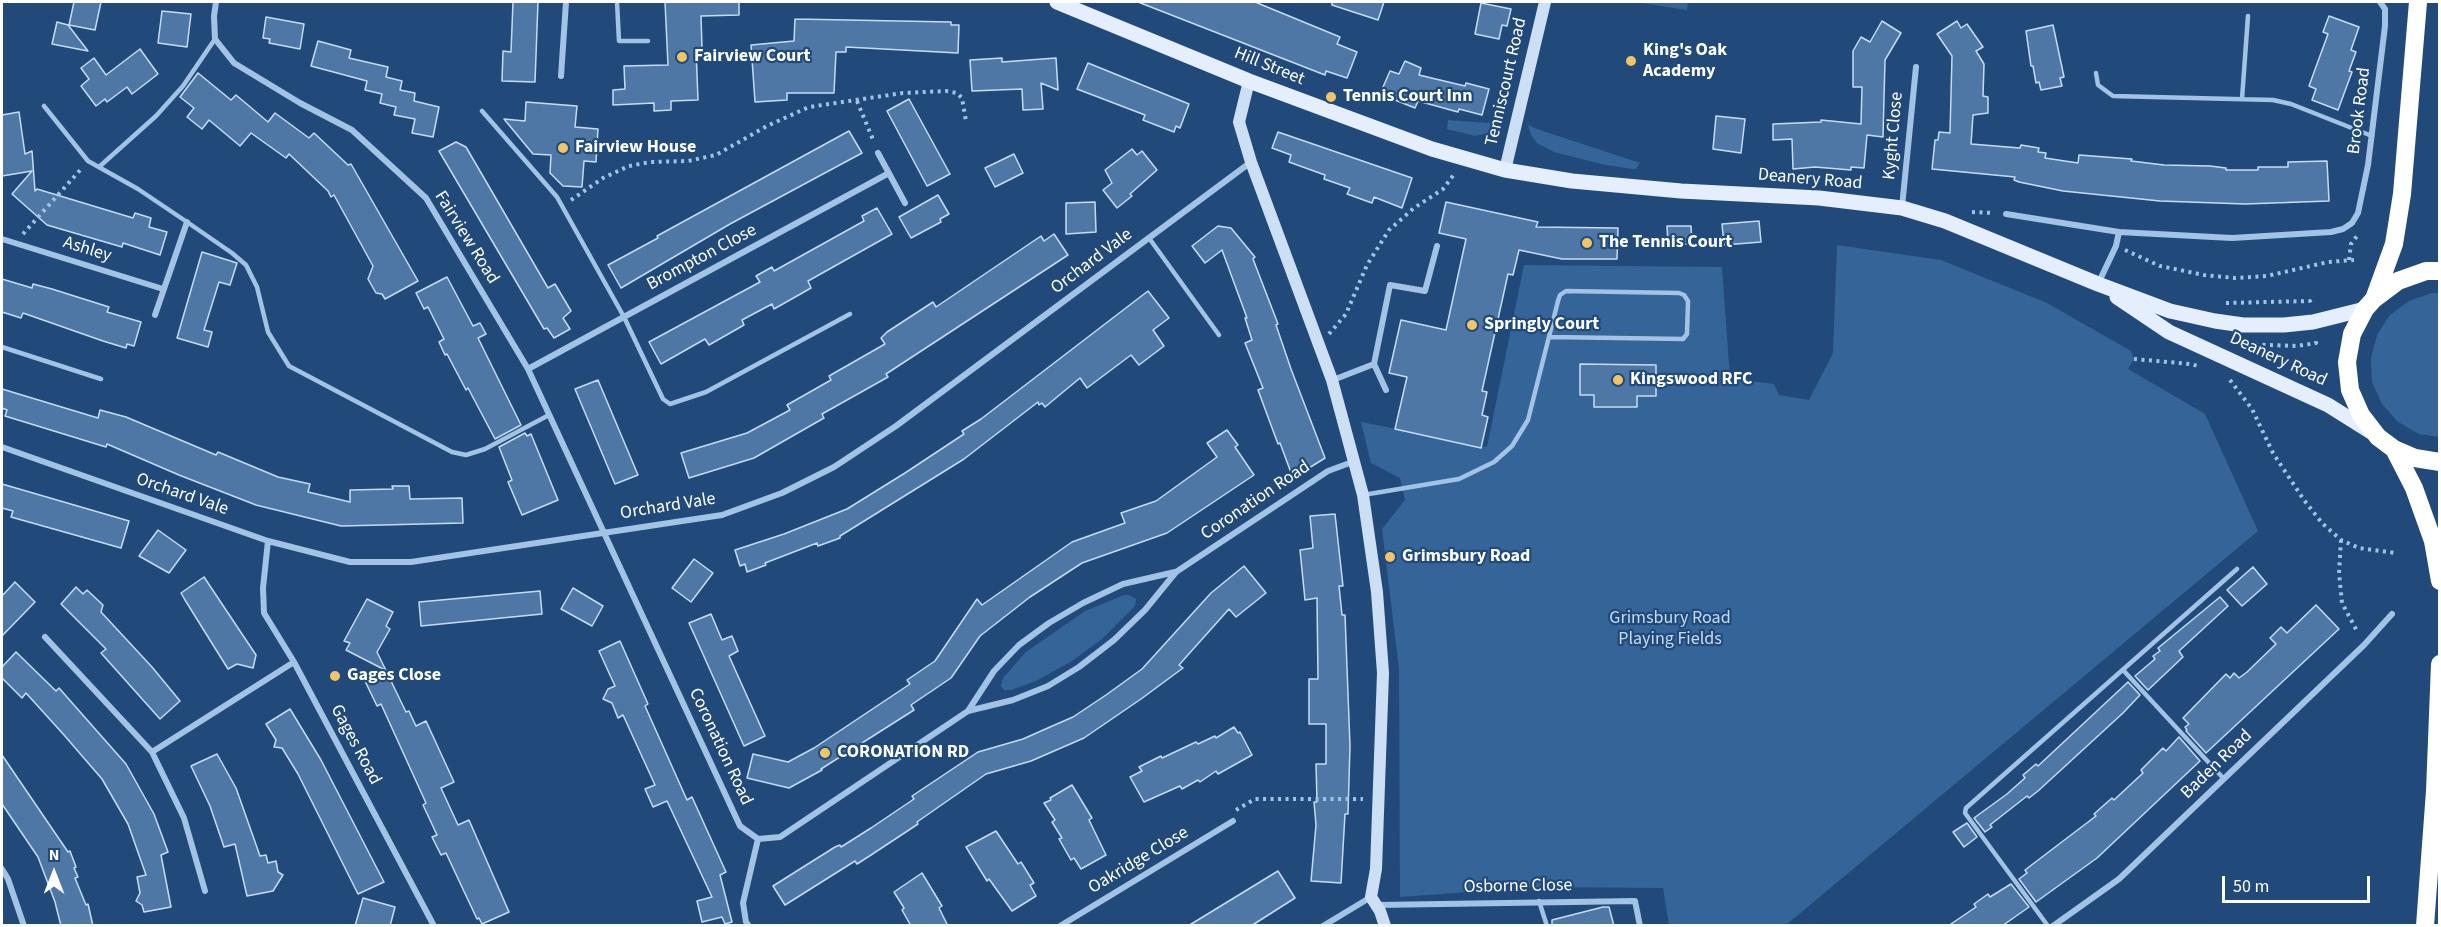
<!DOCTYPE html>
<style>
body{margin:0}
#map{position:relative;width:2441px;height:927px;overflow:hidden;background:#214a7a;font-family:"Source Sans 3",sans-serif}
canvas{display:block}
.frame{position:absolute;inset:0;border:3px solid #fff;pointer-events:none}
.north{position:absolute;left:24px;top:843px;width:60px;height:60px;-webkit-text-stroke:4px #214a7a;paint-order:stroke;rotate:0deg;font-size:16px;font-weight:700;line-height:24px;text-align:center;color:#fff}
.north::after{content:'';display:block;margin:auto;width:21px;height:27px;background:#fff;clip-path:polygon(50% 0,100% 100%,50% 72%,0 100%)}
.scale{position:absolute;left:2222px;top:876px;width:148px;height:27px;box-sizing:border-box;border:3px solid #fff;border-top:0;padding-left:8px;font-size:18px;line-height:21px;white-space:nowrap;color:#fff;-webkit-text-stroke:4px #214a7a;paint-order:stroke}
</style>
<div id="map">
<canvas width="2441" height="927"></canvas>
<div class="frame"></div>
<div class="north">N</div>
<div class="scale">50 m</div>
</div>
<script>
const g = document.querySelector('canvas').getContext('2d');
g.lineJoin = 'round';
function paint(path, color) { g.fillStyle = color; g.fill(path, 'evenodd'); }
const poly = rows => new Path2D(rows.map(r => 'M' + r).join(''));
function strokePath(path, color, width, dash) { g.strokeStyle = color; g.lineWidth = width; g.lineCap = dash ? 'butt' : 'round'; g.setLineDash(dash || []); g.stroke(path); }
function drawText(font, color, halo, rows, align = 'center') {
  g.font = font + ' "Source Sans 3",sans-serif'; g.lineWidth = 4.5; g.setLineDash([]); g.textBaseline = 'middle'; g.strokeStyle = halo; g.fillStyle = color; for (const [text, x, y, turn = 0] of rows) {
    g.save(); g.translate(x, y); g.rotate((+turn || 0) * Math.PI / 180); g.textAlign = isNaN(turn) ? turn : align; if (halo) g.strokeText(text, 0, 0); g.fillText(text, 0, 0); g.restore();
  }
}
paint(poly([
 [1635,2,1688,2,1687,10],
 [1448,120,1488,123,1495,120,1500,122,1500,126,1489,133,1475,136,1447,129],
 [1528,125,1537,129,1640,163,1636,169,1632,169,1601,164,1554,152,1537,143,1531,135],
 [1837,245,1941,260,2047,303,2131,351,2134,359,2128,369,2205,414,2258,531,1786,925,1669,925,1663,888,1535,887,1400,897,1399,669,1382,529,1405,500,1400,478,1371,463,1361,422,1487,447,1524,265,1722,267,1730,378,1774,384,1779,395,1809,400,1833,353],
 [2432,293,2439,293,2439,437,2419,434,2398,422,2382,404,2372,382,2371,358,2377,335,2390,315,2409,301],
 [1124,595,1129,595,1136,599,1135,606,1102,639,1072,661,1036,681,1011,690,1004,690,1001,686,1003,678,1026,652,1085,611]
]), '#356498');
const building = poly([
 [74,2,101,2,95,30,69,25,74,2],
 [513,2,538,2,535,82,502,81,503,51,511,52,513,2],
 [665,2,739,2,739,15,701,16,702,48,696,49,698,100,671,101,671,110,654,111,654,103,613,105,613,90,625,89,624,66,668,65,665,2],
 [1138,2,1255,2,1340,37,1337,44,1357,52,1347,78,1326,71,1325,75,1138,2],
 [1332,2,1384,2,1378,20,1332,5,1332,2],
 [1481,3,1511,9,1507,26,1502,25,1499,39,1475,34,1481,3],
 [162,11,191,14,187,47,158,43,162,11],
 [2329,16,2359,27,2351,50,2356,52,2349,71,2352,72,2338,110,2312,100,2316,89,2309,86,2328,34,2323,32,2329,16],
 [266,17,304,24,300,49,269,43,270,39,263,38,266,17],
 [795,19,951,22,951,25,959,25,958,53,846,47,846,52,836,52,834,93,787,93,787,100,755,102,751,45,794,41,795,19],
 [1882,21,1901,33,1885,60,1883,137,1867,135,1864,168,1851,167,1851,170,1815,167,1793,169,1792,139,1773,140,1773,124,1821,122,1821,120,1861,124,1862,87,1853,87,1853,51,1861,37,1870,42,1882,21],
 [1957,21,1961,28,1967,24,1983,47,1976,51,1984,64,1983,96,1988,97,1988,113,1973,115,1971,144,2020,148,2021,145,2039,148,2038,152,2046,153,2045,158,2078,163,2079,155,2132,159,2131,161,2164,165,2210,166,2226,168,2226,170,2258,170,2258,167,2288,167,2288,162,2327,161,2329,201,2245,204,2160,201,2063,191,2019,182,2014,180,2015,177,1932,169,1935,140,1938,140,1939,132,1950,133,1952,56,1937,34,1957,21],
 [57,22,68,25,88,51,52,44,57,22],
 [2053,25,2064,77,2060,78,2062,86,2041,90,2039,82,2036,83,2033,66,2031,66,2026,31,2053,25],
 [318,41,351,50,349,58,388,67,386,77,402,81,400,90,415,93,414,101,439,107,433,137,412,133,415,119,394,115,396,107,380,103,382,94,365,90,367,81,311,66,318,41],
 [140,49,158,74,132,94,127,87,107,102,105,99,96,106,81,86,89,79,81,68,94,58,106,75,140,49],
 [1002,58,1002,62,1056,58,1058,90,1041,83,1043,109,1023,110,1022,89,972,91,970,60,1002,58],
 [1405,61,1421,68,1419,75,1465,86,1466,83,1489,89,1482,115,1459,109,1458,112,1418,101,1415,108,1380,94,1390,71,1399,74,1405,61],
 [1088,63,1189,104,1180,128,1176,126,1174,132,1143,120,1145,115,1077,89,1088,63],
 [198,73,231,100,236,95,268,122,275,113,309,138,314,133,348,165,351,164,418,281,385,299,382,294,376,293,368,279,373,266,334,195,331,197,328,191,289,154,286,158,251,133,240,146,209,120,202,129,187,117,194,108,180,97,198,73],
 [909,99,950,174,927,186,887,111,909,99],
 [526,102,577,106,575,127,598,129,596,162,584,161,582,187,563,186,550,173,551,155,533,154,504,119,525,121,526,102],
 [19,112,25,154,32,151,35,191,37,189,133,218,135,213,151,218,149,227,167,232,160,255,123,243,122,247,47,225,12,194,32,171,2,176,2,115,19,112],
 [1716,116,1745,119,1741,153,1713,149,1716,116],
 [849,131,862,153,730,224,621,288,608,265,658,238,657,236,849,131],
 [1278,132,1412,178,1402,208,1374,197,1372,203,1347,194,1350,188,1324,179,1325,175,1289,162,1291,155,1272,148,1278,132],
 [456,142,466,147,548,288,555,284,571,311,563,318,570,329,554,338,547,328,544,329,439,151,456,142],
 [1132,149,1137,155,1142,151,1157,170,1130,194,1132,196,1117,208,1103,190,1112,183,1105,170,1132,149],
 [1014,154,1023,173,995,187,985,168,1014,154],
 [938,195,949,214,940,219,941,222,911,238,899,217,938,195],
 [1095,202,1096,232,1066,234,1066,203,1095,202],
 [1446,202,1538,222,1536,227,1618,228,1617,259,1562,259,1519,250,1513,275,1508,274,1482,391,1487,392,1482,415,1488,417,1481,448,1395,429,1407,377,1389,373,1401,320,1446,330,1466,239,1439,233,1446,202],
 [877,208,892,234,808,281,811,288,774,309,772,304,742,320,744,325,709,345,705,339,661,364,649,342,760,282,756,276,772,267,774,271,864,221,862,216,877,208],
 [1759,221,1761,242,1724,245,1722,224,1759,221],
 [1218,226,1231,228,1255,257,1253,259,1278,324,1276,325,1291,369,1325,458,1293,478,1280,443,1278,444,1258,390,1263,388,1245,343,1252,340,1245,318,1247,318,1222,250,1205,263,1192,246,1218,226],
 [1667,226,1691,226,1692,244,1668,245,1667,226],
 [1054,234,1068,255,886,374,888,377,822,414,824,418,754,458,689,478,681,453,747,433,790,410,787,405,831,380,829,376,885,344,881,338,887,332,933,302,936,307,1041,236,1044,241,1054,234],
 [202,252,237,263,230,285,219,282,204,330,212,332,208,347,177,338,202,252],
 [447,277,473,326,480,323,486,334,478,338,521,425,495,439,468,388,466,390,447,354,445,355,439,342,444,339,428,307,424,309,416,293,447,277],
 [2,279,32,288,33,284,52,289,109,307,107,312,141,322,134,346,127,344,126,348,103,341,23,313,21,318,2,312,2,279],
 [1148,291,1169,318,1153,330,1164,346,1139,365,1131,355,1087,388,1080,378,1045,407,1042,403,1039,405,1038,402,964,459,840,536,840,538,818,546,817,543,765,563,766,565,747,572,745,564,740,566,735,550,784,534,847,509,905,473,964,434,962,431,981,419,1148,291],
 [1580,364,1656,365,1656,396,1637,396,1637,407,1594,407,1594,395,1580,395,1580,364],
 [598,380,638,475,615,484,575,389,598,380],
 [2,389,98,418,100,410,126,417,216,455,218,452,278,477,310,484,308,492,350,502,350,490,393,489,392,486,409,486,410,499,462,498,463,523,341,526,256,505,179,475,107,444,106,447,5,416,7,410,2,408,2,389],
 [1227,430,1238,445,1235,447,1254,475,1167,533,1082,563,1030,597,980,636,951,678,911,705,914,710,821,769,822,770,789,788,747,778,753,754,788,762,814,748,910,684,907,680,935,661,977,599,982,605,1072,542,1125,523,1121,513,1156,501,1217,457,1207,443,1227,430],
 [525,433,527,436,531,434,558,500,522,515,508,482,512,480,499,447,525,433],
 [2,484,129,521,121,548,11,517,13,511,2,508,2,484],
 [1335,514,1343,586,1339,586,1342,615,1345,615,1350,746,1348,814,1345,814,1341,883,1311,881,1316,825,1314,802,1317,802,1316,764,1326,764,1326,724,1309,724,1309,679,1318,679,1317,598,1305,600,1300,550,1313,548,1310,516,1335,514],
 [158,530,186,550,169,573,139,556,158,530],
 [694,559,713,573,691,602,672,588,694,559],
 [1244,566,1266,593,1236,617,1229,609,1179,665,1183,668,1141,699,1084,738,1031,761,986,774,917,822,918,824,871,855,857,864,855,861,785,905,773,886,835,847,840,845,841,847,871,828,914,799,912,796,978,752,1023,739,1050,727,1073,717,1106,695,1142,669,1211,593,1244,566],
 [2253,567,2267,584,2242,606,2227,590,2253,567],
 [204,577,256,655,253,668,237,664,228,669,185,600,181,593,204,577],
 [15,582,35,602,2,636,2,596,15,582],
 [76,587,83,594,87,590,103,605,101,612,152,667,180,701,160,719,101,653,106,649,61,604,76,587],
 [573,588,603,606,592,626,561,609,573,588],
 [540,591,542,614,421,626,419,602,540,591],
 [2220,597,2228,606,2179,651,2183,657,2148,690,2147,689,2135,676,2155,659,2153,656,2160,651,2158,648,2220,597],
 [367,599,393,612,386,626,390,629,377,652,406,712,409,711,416,726,426,721,454,782,441,788,458,825,469,820,509,912,482,924,479,918,477,919,446,853,441,855,432,837,437,835,423,805,426,803,381,704,377,706,364,679,385,670,346,650,350,643,344,641,367,599],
 [2316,605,2339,629,2206,753,2186,731,2187,730,2185,727,2189,724,2183,718,2226,674,2230,678,2234,673,2239,678,2247,672,2276,644,2270,638,2281,627,2287,633,2316,605],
 [711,614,722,640,732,636,738,651,729,656,765,736,744,746,689,623,711,614],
 [620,641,648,704,645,706,687,800,692,797,726,872,720,875,732,922,725,924,722,917,702,922,697,901,712,897,667,801,653,807,645,789,655,785,623,715,618,718,612,703,603,699,608,689,615,686,599,651,620,641],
 [16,652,56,691,59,688,126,764,154,814,168,852,161,855,171,907,144,912,142,905,136,901,140,893,137,877,146,875,128,824,102,779,64,735,26,693,22,698,2,678,2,667,16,652],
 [2128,682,2140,695,2123,713,2038,791,2029,798,2027,796,1990,825,1992,827,1985,832,1974,818,2007,794,2025,778,2023,775,2036,764,2038,766,2128,682],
 [290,709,321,760,384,882,358,894,298,774,282,748,274,747,276,740,266,724,290,709],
 [1234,727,1238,733,1240,732,1252,755,1218,774,1216,771,1200,782,1198,780,1182,789,1180,786,1144,802,1130,777,1142,771,1139,767,1161,756,1162,758,1196,742,1198,744,1215,736,1216,738,1234,727],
 [2179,737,2200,761,2097,858,2036,902,2019,879,2027,873,2025,870,2096,816,2094,814,2112,798,2114,800,2143,773,2141,770,2163,748,2166,751,2179,737],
 [217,754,236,788,260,856,266,855,268,863,276,861,278,872,283,875,273,891,247,896,235,844,224,847,210,806,191,766,217,754],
 [2,755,68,852,70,851,76,867,74,868,78,877,75,878,86,905,88,904,93,926,61,926,55,902,38,857,2,804,2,755],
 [1072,785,1092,818,1089,820,1106,855,1081,869,1074,858,1071,860,1059,839,1062,838,1052,822,1055,820,1044,803,1051,800,1050,798,1072,785],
 [1967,823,1977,837,1964,847,1953,832,1967,823],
 [996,831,1018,864,1021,862,1034,883,1030,885,1036,896,1012,911,989,879,987,881,966,847,996,831],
 [1278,871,1295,898,1251,926,1188,926,1278,871],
 [922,873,942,906,939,908,948,926,911,926,902,910,904,908,894,892,922,873],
 [2011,884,2029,907,2002,926,1948,926,1976,907,1974,904,1988,894,1990,897,2011,884],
 [363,898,395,907,390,926,355,926,363,898],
 [1603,907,1609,907,1614,926,1552,926,1552,920,1603,907]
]);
paint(building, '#4e77a6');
strokePath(building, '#c6dcf4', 1.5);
strokePath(poly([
 [857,101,874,142],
 [571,200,603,178,629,166,650,162,688,161,716,155,767,126,809,107,903,93,946,91,957,93,962,98,966,121],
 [1972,212,1994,213],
 [23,234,82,168],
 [2125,250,2160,266,2204,275,2235,278,2267,276,2328,262,2354,260],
 [2349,260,2351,244,2357,236],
 [2226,303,2310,301,2311,305],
 [1329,334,1346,314,1367,265,1389,230,1414,208,1443,189,1455,173],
 [2240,344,2297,346,2316,343,2315,337],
 [2134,359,2190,364,2198,366],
 [2230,380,2252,409,2273,453,2304,500,2322,523,2341,540,2359,548,2395,553],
 [2341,540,2339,573,2342,603,2358,633],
 [1236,810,1255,799,1363,799]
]), '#a3c3e5', 4, [3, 4.5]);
strokePath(poly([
 [617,2,619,41,648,41],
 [2096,73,2098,85,2113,96,2273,100,2291,104,2372,136],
 [2242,99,2248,16],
 [44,106,88,161,138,189,187,222,232,253,246,265,257,287,268,332,289,366,452,452,466,455,485,449,549,415],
 [482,111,557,197,624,317,663,399,670,404,706,392,850,314],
 [99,167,156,116,183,86,215,39],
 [1149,238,1219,335],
 [2,347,101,379],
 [1363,495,1459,479,1494,462,1512,446,1528,420,1558,301,1560,295,1566,291,1679,293,1684,295,1688,301,1687,334,1683,339,1550,337],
 [2123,670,2224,779],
 [1539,901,1547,926],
 [2048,926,1965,813,1966,808,2237,569]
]), '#a3c3e5', 4.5);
strokePath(poly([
 [216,2,214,16,215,39,234,63,300,103,352,130,426,198,528,369,740,826,758,839,780,837,968,711,1013,700,1048,686,1079,667,1114,640,1145,610,1176,572,1328,471,1355,461],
 [561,76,566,2],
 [878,153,905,203],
 [1902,207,1916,67],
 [2006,214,2119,232,2232,238,2331,232,2343,229,2352,223,2358,213,2368,165,2385,26,2385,9,2380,2],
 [2,239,163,289],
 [2098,284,2116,246,2119,232],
 [155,315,187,222],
 [1374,364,1386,390],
 [528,369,889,173],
 [1333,380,1374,364,1390,285,1425,291,1437,246],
 [2,447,268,541,350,562,411,562,722,515,782,493,834,467,896,426,1251,162],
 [268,541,263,588,264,613,294,662,434,926],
 [45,637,152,752,294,662],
 [968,711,994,671,1019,645,1049,623,1083,603,1123,584,1175,572],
 [152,752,184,818,205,891],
 [2,869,8,879,24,926],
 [1377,905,1635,901,1640,926],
 [749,926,746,922,743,903,758,839],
 [1060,926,1233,821],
 [1323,926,1371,897],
 [2053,926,2119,879,2364,645,2392,614]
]), '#a3c3e5', 6);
strokePath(poly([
 [1249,81,1239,122,1251,162,1332,380,1363,495,1377,592,1383,673,1376,869,1371,897,1380,911,1385,926],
 [1505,170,1545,2]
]), '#cddff4', 12);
strokePath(poly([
 [1057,2,1249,81,1432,149,1505,170,1572,181,1681,191,1819,198,1902,208,1945,221,2098,284,2170,311,2215,321,2243,325,2284,325,2313,322,2365,309],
 [2117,297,2169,332,2328,405,2371,432]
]), '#e4eefd', 15);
strokePath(poly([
 [2440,271,2426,271,2398,281,2374,299,2365,309,2352,334,2347,362,2350,390,2361,415,2378,437,2394,449,2415,458,2440,462],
 [2374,299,2394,244,2402,194,2418,2],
 [2394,449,2414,488,2433,541,2440,581],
 [2425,926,2435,791,2440,664]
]), '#fff', 18);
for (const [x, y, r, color] of [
 [682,57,6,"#f1c565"],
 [1631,61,6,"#f1c565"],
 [1331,97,6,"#f1c565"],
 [563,148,6,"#f1c565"],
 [1587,243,6,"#f1c565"],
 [1472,325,6,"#f1c565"],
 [1618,380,6,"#f1c565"],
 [1390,557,6,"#f1c565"],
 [335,676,6,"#f1c565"],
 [825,753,6,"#f1c565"]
]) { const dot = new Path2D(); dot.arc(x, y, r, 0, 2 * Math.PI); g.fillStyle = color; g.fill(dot); strokePath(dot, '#214a7a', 2); }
drawText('bold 18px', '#fff', '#214a7a', [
 ["King's Oak",1643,51],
 ["Academy",1643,72],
 ["Fairview Court",694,57],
 ["Tennis Court Inn",1343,97],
 ["Fairview House",575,148],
 ["The Tennis Court",1599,243],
 ["Springly Court",1484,325],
 ["Kingswood RFC",1630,380],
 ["Grimsbury Road",1402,557],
 ["Gages Close",347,676],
 ["CORONATION RD",837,753]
], 'left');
drawText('18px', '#fff', '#214a7a', [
 ["Hill Street",1269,67,22],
 ["Tenniscourt Road",1507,82,-77],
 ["Brook Road",2360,111,-83],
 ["Kyght Close",1894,136,-85],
 ["Deanery Road",1810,180,5],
 ["Fairview Road",466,238,58],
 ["Ashley",87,250,17],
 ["Brompton Close",702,258,-28],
 ["Orchard Vale",1092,262,-37],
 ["Deanery Road",2278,360,25],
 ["Orchard Vale",182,495,19],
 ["Coronation Road",1256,501,-34],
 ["Orchard Vale",668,507,-9],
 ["Gages Road",355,745,62],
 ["Coronation Road",720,747,65],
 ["Baden Road",2217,765,-44],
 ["Oakridge Close",1139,861,-31],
 ["Osborne Close",1518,887,-1]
]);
drawText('18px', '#c6dcf4', '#214a7a', [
 ["Grimsbury Road",1670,619],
 ["Playing Fields",1670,640]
]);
</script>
